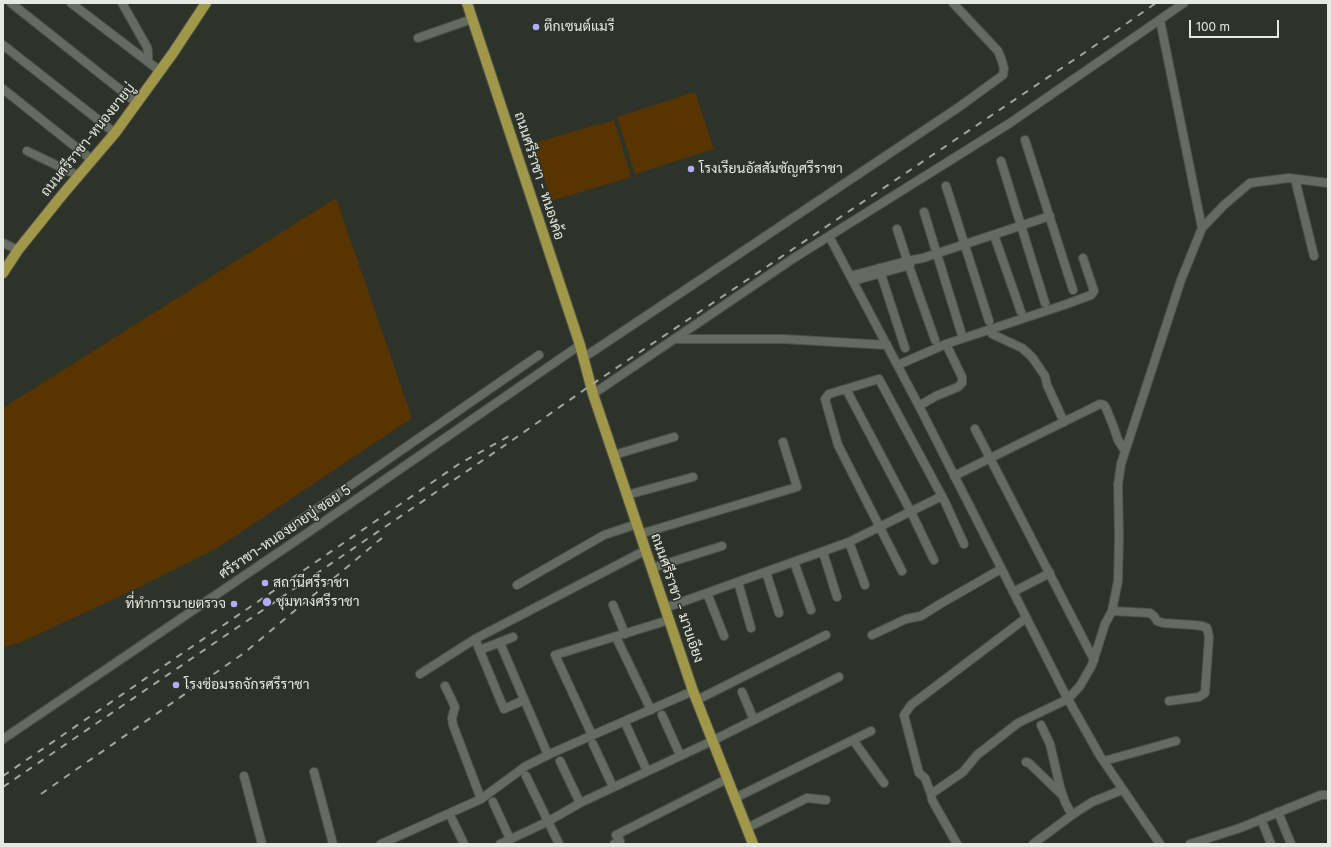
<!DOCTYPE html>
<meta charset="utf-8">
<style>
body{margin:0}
#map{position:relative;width:1331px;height:847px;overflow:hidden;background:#2e332a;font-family:Inter,sans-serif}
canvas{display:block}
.frame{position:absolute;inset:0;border:4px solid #e5e9e2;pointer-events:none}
.scale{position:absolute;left:1189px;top:20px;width:90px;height:18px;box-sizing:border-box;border:2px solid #e5e9e2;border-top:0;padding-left:5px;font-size:12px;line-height:14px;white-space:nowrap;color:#e5e9e2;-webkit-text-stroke:3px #2e332a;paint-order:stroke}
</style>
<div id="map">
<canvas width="1331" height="847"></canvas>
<div class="frame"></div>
<div class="scale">100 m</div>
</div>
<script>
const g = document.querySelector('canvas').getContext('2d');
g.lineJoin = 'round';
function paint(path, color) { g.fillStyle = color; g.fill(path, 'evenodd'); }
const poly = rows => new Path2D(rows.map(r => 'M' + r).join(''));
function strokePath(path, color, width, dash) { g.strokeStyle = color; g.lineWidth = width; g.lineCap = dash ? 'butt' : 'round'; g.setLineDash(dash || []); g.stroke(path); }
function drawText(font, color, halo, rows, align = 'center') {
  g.font = font + ' Inter,Sarabun,sans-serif'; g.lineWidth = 3; g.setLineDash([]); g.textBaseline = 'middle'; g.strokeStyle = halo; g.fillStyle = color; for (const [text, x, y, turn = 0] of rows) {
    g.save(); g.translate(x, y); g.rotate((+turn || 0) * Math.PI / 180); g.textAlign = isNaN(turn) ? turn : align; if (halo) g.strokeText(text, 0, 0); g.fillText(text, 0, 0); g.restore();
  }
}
paint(poly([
 [695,92,714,149,635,174,617,117],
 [614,120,631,177,551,201,534,143],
 [336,198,412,418,219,547,125,594,19,643,3,647,3,408]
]), '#573400');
const minor = poly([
 [11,3,137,103],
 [71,3,160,71],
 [122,3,147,47,148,52,148,62],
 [1160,20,1202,228],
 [418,38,472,19],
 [3,45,115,133],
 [3,89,92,160],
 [1025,140,1073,290],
 [27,151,79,176],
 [1001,161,1045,303],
 [1295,179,1314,256],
 [946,186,989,321],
 [924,212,961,332],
 [897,229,909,266,935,340],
 [994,235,1021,312],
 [829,236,919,406,1064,692,1100,756,1160,844],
 [3,243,18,250],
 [879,268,905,348],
 [850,276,907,261,923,258,1050,216],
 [853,281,910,265],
 [990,329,992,334,1022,348,1032,357,1045,376,1047,385,1064,422],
 [674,339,783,339,887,345],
 [583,358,959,107,1003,75,1004,69,1002,61,998,51,953,3],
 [898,365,946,344,1064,305,1091,295,1094,291,1083,258],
 [846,389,911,512,934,560],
 [593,394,794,258,1010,123,1184,3],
 [919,406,936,396,958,387,962,383,962,377,946,344],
 [975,429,1094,660],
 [614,455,674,437],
 [954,476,1100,404,1104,405,1106,408,1114,428,1118,440,1125,451],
 [627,495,693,477],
 [286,530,539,355],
 [640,534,797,487,783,442],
 [849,542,865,585],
 [823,552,837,597],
 [794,562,811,610],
 [652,568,722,546],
 [902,571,838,445,825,399,829,394,879,379,945,502,964,544],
 [766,572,779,613],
 [738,582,751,628],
 [517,585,604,535,637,524],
 [1013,592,1050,573],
 [707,593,724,636],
 [613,605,625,634],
 [665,608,849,542,942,496],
 [1112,611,1150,613,1154,616,1157,621,1163,623,1194,625,1202,626,1207,628,1209,637,1205,693,1199,697,1169,701],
 [872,635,906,619,921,616,940,604,1001,569],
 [616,637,651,710],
 [475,639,504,709,524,700],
 [500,643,548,755],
 [480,650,513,637],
 [420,674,475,639,646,550],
 [445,686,455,707,452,718,453,725,481,799],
 [742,692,754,720],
 [697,700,826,635],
 [662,715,680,755],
 [1041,725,1050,744,1060,787,1065,802,1072,815],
 [627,727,647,771],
 [592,735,555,655,669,620],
 [3,739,319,525,580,345],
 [853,740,884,783],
 [593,744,613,787],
 [560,761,580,803],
 [1104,761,1176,741],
 [1026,762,1029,763,1062,795],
 [314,772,333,844],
 [244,776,262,844],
 [526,776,559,844],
 [931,794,925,778,919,773,904,715,911,705,1026,618],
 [735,798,871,731],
 [493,802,510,839],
 [1278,812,1291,844],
 [452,819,464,844],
 [1261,819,1271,844],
 [747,828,807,798,826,800],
 [381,844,481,799,526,766,552,753,693,691],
 [500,844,547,822,580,803,712,741,839,677],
 [614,844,620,841,616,835,727,779],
 [957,844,932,800,931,794,963,772,977,755,1018,723,1068,699,1080,686,1092,665,1105,624,1112,611,1118,581,1119,536,1118,485,1121,464,1181,280,1202,228,1224,205,1250,183,1289,178,1328,183],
 [1033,844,1072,815,1092,802,1122,790],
 [1190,844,1240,828,1321,795,1328,795]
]);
const major = poly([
 [467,3,580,345,593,394,693,691,753,844],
 [3,273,18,250,63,194,115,133,173,53,206,3]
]);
strokePath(minor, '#4c5148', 10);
strokePath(major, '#4c5148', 12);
strokePath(minor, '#656b60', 8);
strokePath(major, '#a19749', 10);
strokePath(poly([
 [3,776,459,464,511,435],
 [3,787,517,437,591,385,1090,49,1156,3],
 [41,794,244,653,382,538]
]), '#a2a69e', 2, [7, 7]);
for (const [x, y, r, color] of [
 [536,27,4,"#b1adfa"],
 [691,169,4,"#b1adfa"],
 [265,583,4,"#b1adfa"],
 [267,602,5,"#b1adfa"],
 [234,604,4,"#b1adfa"],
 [176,685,4,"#b1adfa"]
]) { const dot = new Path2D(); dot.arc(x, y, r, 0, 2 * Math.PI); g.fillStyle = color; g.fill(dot); strokePath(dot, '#2e332a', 1.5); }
drawText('14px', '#e5e9e2', '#2e332a', [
 ["ตึกเซนต์แมรี",544,27],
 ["โรงเรียนอัสสัมชัญศรีราชา",699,169],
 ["สถานีศรีราชา",273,583],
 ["ชุมทางศรีราชา",276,602],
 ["ที่ทำการนายตรวจ",226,604,"right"],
 ["โรงซ่อมรถจักรศรีราชา",184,685]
], 'left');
drawText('14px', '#e5e9e2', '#2e332a', [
 ["ถนนศรีราชา-หนองยายบู่",88,140,-51],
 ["ถนนศรีราชา - หนองค้อ",539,176,72],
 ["ศรีราชา-หนองยายบู่ ซอย 5",285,532,-34],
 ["ถนนศรีราชา - มาบเอียง",677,598,71]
]);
</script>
